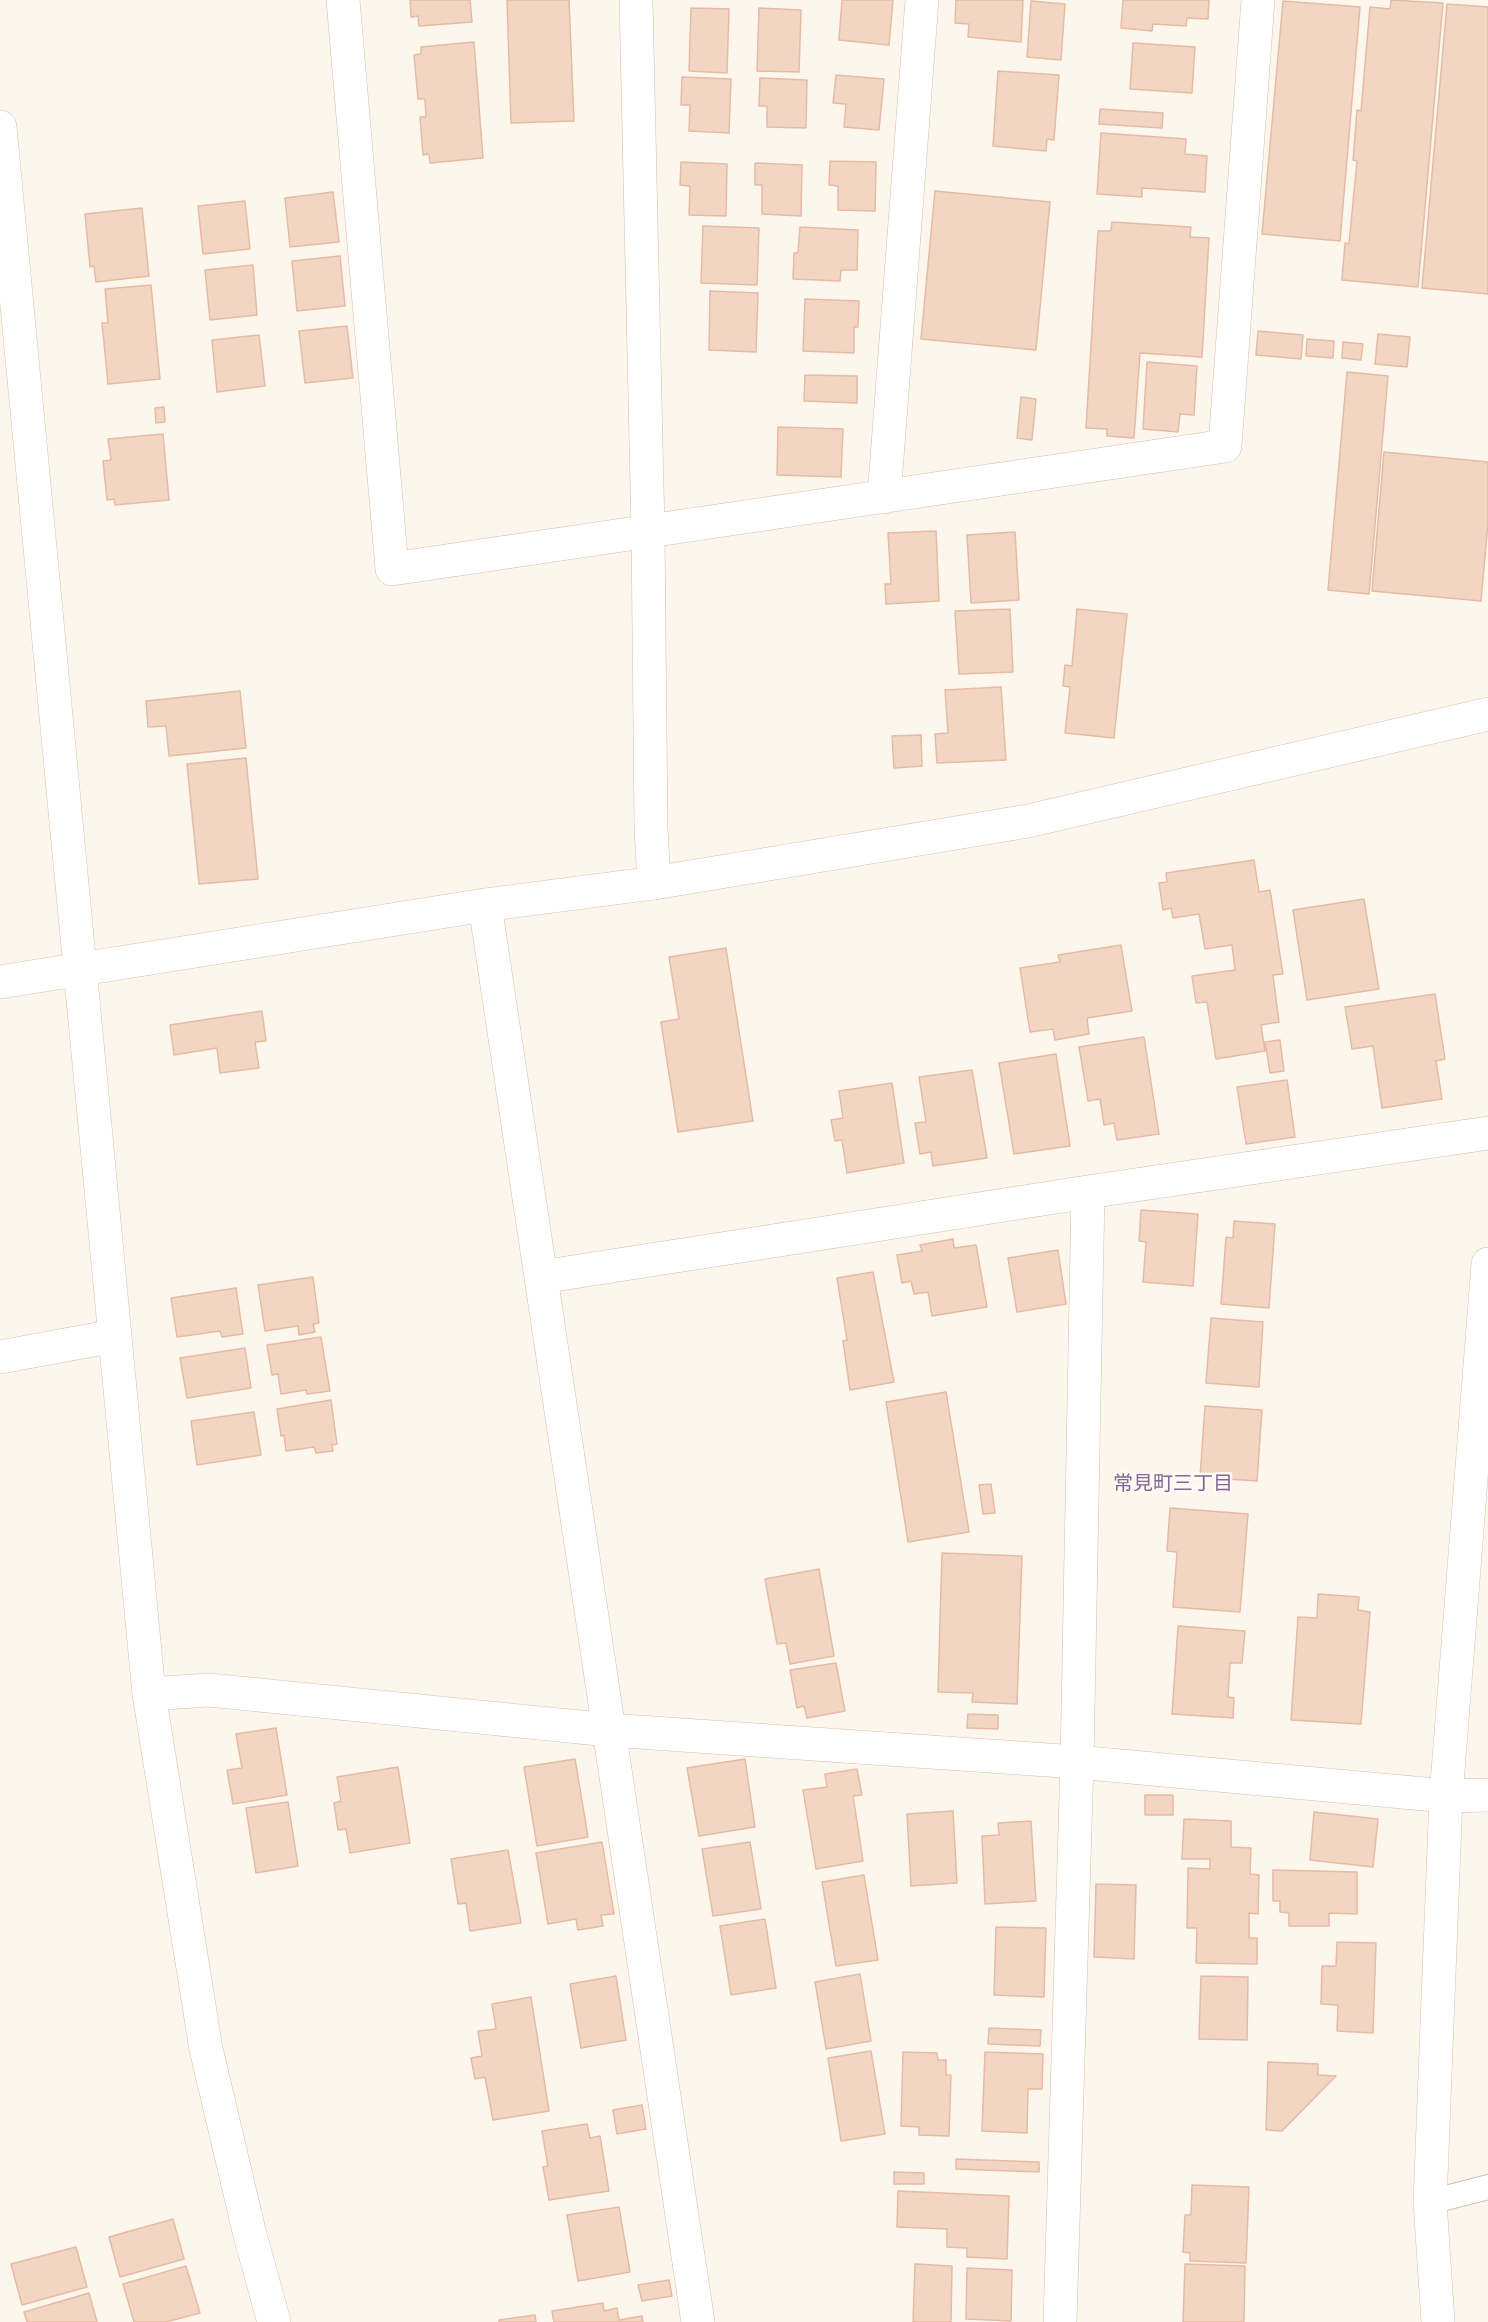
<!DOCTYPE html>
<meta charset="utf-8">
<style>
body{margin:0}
canvas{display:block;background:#fdf6ec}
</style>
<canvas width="1488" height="2322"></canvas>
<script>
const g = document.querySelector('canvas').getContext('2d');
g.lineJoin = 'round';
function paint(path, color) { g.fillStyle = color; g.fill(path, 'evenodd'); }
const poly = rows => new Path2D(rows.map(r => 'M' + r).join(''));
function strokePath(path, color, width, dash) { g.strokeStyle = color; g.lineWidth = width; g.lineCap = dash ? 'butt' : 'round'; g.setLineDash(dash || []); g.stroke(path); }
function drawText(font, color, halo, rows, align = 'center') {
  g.font = font + ' "PT Sans Narrow","Noto Sans JP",sans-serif'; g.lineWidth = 5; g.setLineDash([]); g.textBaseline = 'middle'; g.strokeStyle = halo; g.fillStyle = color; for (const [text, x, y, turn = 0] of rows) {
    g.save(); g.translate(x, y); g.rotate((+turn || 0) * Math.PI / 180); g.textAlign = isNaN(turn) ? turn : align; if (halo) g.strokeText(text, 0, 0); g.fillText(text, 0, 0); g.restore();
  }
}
const building = poly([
 [410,0,470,0,472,22,419,26,418,16,411,17,410,0],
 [507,0,569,0,574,121,511,123,507,0],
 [842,0,893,0,889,45,839,40,842,0],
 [956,0,1023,0,1021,42,968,37,969,24,955,23,956,0],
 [1123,0,1209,0,1208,19,1187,18,1186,26,1153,24,1152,31,1121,28,1123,0],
 [1391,0,1443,3,1418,287,1342,280,1345,243,1349,244,1357,161,1353,160,1357,110,1361,111,1370,7,1390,9,1391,0],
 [1031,1,1065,4,1061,60,1027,57,1031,1],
 [1283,1,1360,7,1340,241,1262,234,1283,1],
 [1447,4,1488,7,1488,294,1422,288,1447,4],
 [691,8,729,9,727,73,689,71,691,8],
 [759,8,801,10,799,72,757,71,759,8],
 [474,42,483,158,430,163,429,154,423,155,420,117,426,117,425,99,418,99,414,55,421,54,421,47,474,42],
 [1133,43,1195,47,1192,93,1130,89,1133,43],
 [998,71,1059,75,1054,140,1047,139,1046,151,993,146,998,71],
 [836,75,884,79,879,130,844,127,846,104,833,103,836,75],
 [682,77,731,79,729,133,689,131,690,105,681,105,682,77],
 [760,78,807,80,806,128,767,127,767,106,759,106,760,78],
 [1100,109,1163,113,1162,128,1099,124,1100,109],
 [1101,133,1186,139,1185,154,1207,156,1205,192,1142,188,1142,197,1097,194,1101,133],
 [830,161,876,162,875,211,838,210,838,186,829,185,830,161],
 [681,162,727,164,726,216,689,215,690,186,680,185,681,162],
 [755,163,802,165,801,216,762,214,762,185,755,185,755,163],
 [935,191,1050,202,1036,350,921,339,935,191],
 [333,192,339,242,290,247,285,198,333,192],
 [245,201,250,249,203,254,198,206,245,201],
 [142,208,149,276,96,282,94,266,90,267,85,214,142,208],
 [1112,222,1191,227,1190,237,1209,238,1202,357,1140,353,1134,438,1107,436,1107,429,1086,428,1098,231,1111,231,1112,222],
 [703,226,759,228,757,285,701,283,703,226],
 [800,227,858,230,857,270,841,270,840,281,793,279,794,253,798,253,800,227],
 [340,256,345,306,297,311,292,261,340,256],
 [253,265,257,315,210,320,205,270,253,265],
 [151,285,160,379,108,384,102,323,108,323,105,289,151,285],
 [710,291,758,293,756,352,709,350,710,291],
 [805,299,859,301,858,327,854,327,854,353,803,351,805,299],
 [347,326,353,378,305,383,299,331,347,326],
 [1258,331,1303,335,1301,359,1256,355,1258,331],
 [1378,334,1410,337,1407,367,1375,364,1378,334],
 [259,335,265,386,217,392,212,340,259,335],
 [1307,339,1334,341,1333,358,1306,356,1307,339],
 [1343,342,1363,344,1361,360,1342,358,1343,342],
 [1147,362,1197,366,1194,415,1180,414,1178,432,1143,429,1147,362],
 [1347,372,1388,376,1369,594,1328,590,1347,372],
 [805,375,857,376,857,403,804,401,805,375],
 [1021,397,1036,399,1032,440,1017,438,1021,397],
 [164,407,165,422,156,423,155,408,164,407],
 [778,427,843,429,841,477,777,475,778,427],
 [163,434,169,500,115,505,114,499,107,500,103,461,111,460,108,439,163,434],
 [1384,452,1488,462,1488,523,1481,601,1372,591,1384,452],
 [936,531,939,601,886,604,885,584,891,584,888,533,936,531],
 [1015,532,1019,600,971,603,967,535,1015,532],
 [1010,609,1013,672,959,674,955,611,1010,609],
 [1077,609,1127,614,1114,738,1065,733,1070,687,1063,686,1065,665,1072,666,1077,609],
 [1001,687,1006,760,937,763,935,734,948,733,945,690,1001,687],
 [240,691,246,748,169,756,166,726,148,727,146,701,240,691],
 [921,735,922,766,894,768,892,736,921,735],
 [246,758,258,879,199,884,187,764,246,758],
 [1254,860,1259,892,1270,890,1283,974,1273,975,1279,1022,1261,1025,1265,1051,1216,1059,1207,1002,1196,1003,1192,976,1235,970,1232,945,1205,949,1199,914,1173,918,1171,908,1163,910,1159,883,1167,882,1166,873,1254,860],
 [1364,899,1379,989,1307,1000,1293,910,1364,899],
 [1121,945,1132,1011,1087,1018,1089,1034,1055,1040,1053,1029,1030,1032,1020,968,1060,962,1058,955,1121,945],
 [726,948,753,1121,678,1132,661,1022,679,1019,669,957,726,948],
 [1435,994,1445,1059,1436,1061,1442,1099,1382,1108,1373,1046,1352,1049,1345,1007,1435,994],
 [262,1011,266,1041,255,1042,259,1068,220,1073,217,1048,174,1055,170,1025,262,1011],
 [1144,1037,1159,1134,1117,1140,1114,1123,1104,1125,1100,1099,1088,1101,1079,1047,1144,1037],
 [1280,1040,1284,1071,1270,1073,1265,1042,1280,1040],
 [1056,1054,1070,1146,1014,1154,999,1063,1056,1054],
 [972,1070,987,1158,933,1166,931,1152,920,1154,915,1123,926,1122,919,1077,972,1070],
 [1287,1080,1295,1137,1246,1144,1237,1087,1287,1080],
 [892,1083,904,1163,847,1173,842,1140,835,1141,831,1120,843,1118,839,1091,892,1083],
 [1141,1210,1198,1214,1193,1286,1143,1282,1146,1242,1139,1241,1141,1210],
 [1234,1221,1275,1224,1269,1308,1221,1304,1226,1237,1233,1238,1234,1221],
 [953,1239,954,1248,976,1245,987,1307,932,1316,928,1292,914,1294,911,1281,902,1283,897,1255,922,1251,920,1245,953,1239],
 [1058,1250,1066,1304,1017,1312,1008,1258,1058,1250],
 [873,1272,894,1382,850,1390,843,1341,847,1340,837,1278,873,1272],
 [313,1277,319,1323,313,1324,315,1332,299,1335,298,1326,265,1331,258,1285,313,1277],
 [236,1288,243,1334,222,1337,220,1331,177,1337,171,1298,236,1288],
 [1211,1318,1263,1322,1259,1387,1206,1383,1211,1318],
 [321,1337,330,1391,307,1394,306,1390,281,1394,278,1374,272,1375,267,1345,321,1337],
 [245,1348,251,1388,187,1398,180,1358,245,1348],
 [946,1392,969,1532,908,1542,886,1402,946,1392],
 [331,1400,337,1444,332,1445,333,1451,316,1453,314,1447,286,1451,284,1435,281,1436,277,1409,331,1400],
 [1205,1406,1262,1410,1257,1481,1200,1477,1205,1406],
 [254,1412,261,1455,197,1465,191,1421,254,1412],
 [991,1484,995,1513,983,1514,979,1485,991,1484],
 [1170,1508,1248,1514,1240,1612,1173,1607,1177,1552,1167,1551,1170,1508],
 [942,1553,1022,1556,1017,1704,972,1702,973,1693,938,1692,942,1553],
 [819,1569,834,1656,790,1664,786,1643,777,1644,765,1579,819,1569],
 [1318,1594,1359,1597,1358,1610,1370,1612,1361,1724,1291,1720,1298,1617,1317,1618,1318,1594],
 [1178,1626,1245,1631,1242,1663,1230,1663,1228,1697,1234,1698,1233,1718,1172,1714,1178,1626],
 [836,1663,845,1711,807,1718,804,1706,797,1708,790,1670,836,1663],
 [968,1714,998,1715,998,1729,967,1728,968,1714],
 [276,1728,287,1795,233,1804,227,1770,242,1768,236,1734,276,1728],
 [575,1759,588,1837,537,1846,524,1767,575,1759],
 [745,1759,755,1827,699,1836,687,1768,745,1759],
 [398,1767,410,1843,350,1853,346,1829,338,1830,334,1803,341,1801,337,1777,398,1767],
 [857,1769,862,1795,853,1796,863,1861,816,1869,803,1790,827,1787,825,1774,857,1769],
 [1145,1795,1173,1795,1173,1815,1145,1815,1145,1795],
 [288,1802,298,1866,256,1873,246,1808,288,1802],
 [953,1811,957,1883,911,1886,907,1814,953,1811],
 [1314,1812,1378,1819,1373,1867,1310,1860,1314,1812],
 [1184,1819,1231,1821,1231,1847,1251,1848,1250,1874,1259,1875,1258,1914,1249,1913,1249,1938,1257,1938,1257,1964,1196,1963,1197,1928,1187,1928,1188,1868,1210,1869,1210,1859,1182,1859,1184,1819],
 [1031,1821,1036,1901,985,1904,982,1836,999,1835,998,1823,1031,1821],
 [602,1842,614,1914,601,1915,603,1926,578,1930,576,1919,548,1924,536,1853,602,1842],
 [750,1842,761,1909,713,1916,702,1849,750,1842],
 [508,1850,521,1923,470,1931,466,1903,458,1904,451,1859,508,1850],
 [1273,1870,1357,1872,1357,1914,1329,1913,1329,1926,1289,1926,1289,1913,1280,1912,1280,1901,1273,1901,1273,1870],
 [864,1875,878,1960,836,1966,822,1882,864,1875],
 [1096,1884,1136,1885,1134,1959,1094,1957,1096,1884],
 [765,1919,776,1988,731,1995,720,1926,765,1919],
 [996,1927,1046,1928,1044,1997,994,1995,996,1927],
 [1337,1942,1376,1943,1373,2033,1337,2031,1338,2005,1321,2004,1322,1966,1336,1966,1337,1942],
 [860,1974,871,2041,826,2049,815,1982,860,1974],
 [616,1976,626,2040,581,2048,570,1984,616,1976],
 [1201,1976,1248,1977,1247,2040,1199,2039,1201,1976],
 [531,1997,549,2111,493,2120,485,2077,475,2079,471,2058,482,2056,478,2031,496,2029,492,2004,531,1997],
 [989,2028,1041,2030,1040,2046,988,2044,989,2028],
 [871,2051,885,2134,841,2141,828,2058,871,2051],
 [903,2052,937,2053,938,2060,946,2060,946,2075,951,2075,949,2136,919,2135,919,2127,901,2126,903,2052],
 [985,2052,1043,2054,1042,2089,1028,2089,1027,2133,982,2131,985,2052],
 [1268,2062,1318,2064,1318,2075,1336,2076,1282,2131,1266,2130,1268,2062],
 [642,2105,646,2129,617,2134,613,2110,642,2105],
 [587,2124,590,2138,600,2136,609,2191,549,2200,543,2167,548,2166,542,2131,587,2124],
 [956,2159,1039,2162,1039,2172,956,2169,956,2159],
 [894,2172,924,2173,924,2184,894,2184,894,2172],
 [1192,2185,1249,2187,1246,2263,1190,2261,1190,2253,1183,2252,1185,2215,1191,2215,1192,2185],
 [898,2191,1009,2196,1007,2259,967,2257,967,2248,947,2247,947,2229,897,2227,898,2191],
 [619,2207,630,2272,578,2281,567,2215,619,2207],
 [173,2219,184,2259,120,2277,109,2237,173,2219],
 [76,2247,87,2287,22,2305,11,2264,76,2247],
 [915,2264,952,2266,951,2322,913,2322,915,2264],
 [1185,2264,1245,2266,1244,2322,1183,2322,1185,2264],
 [186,2266,200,2313,166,2322,134,2322,123,2284,186,2266],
 [967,2268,1012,2270,1011,2321,966,2319,967,2268],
 [669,2280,672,2296,642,2301,638,2285,669,2280],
 [89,2293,97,2322,27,2322,24,2312,89,2293],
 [603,2303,604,2311,617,2308,619,2320,642,2316,643,2322,554,2322,552,2311,603,2303],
 [535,2315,536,2322,499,2322,499,2320,535,2315]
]);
paint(building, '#f3d5c3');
strokePath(building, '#e6bba3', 1.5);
const lane = poly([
 [1430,2202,1488,2187]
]);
const street = poly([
 [343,0,392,569,1225,446,1258,0],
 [636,0,648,531,651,828,654,883],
 [884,497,922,0],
 [485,905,698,2322],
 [541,1277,1088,1192,1488,1133],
 [0,1357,114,1336],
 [149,1694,209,1690,609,1730,1077,1762,1446,1796,1488,1795],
 [1060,2322,1077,1762,1088,1192]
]);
const secondary = poly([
 [0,127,149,1694,206,2049,250,2235,274,2322],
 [0,982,485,905,654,883,1028,821,1488,714],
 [1438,2322,1430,2202,1446,1796,1488,1264]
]);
strokePath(lane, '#d1beb0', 26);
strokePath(street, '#d1beb0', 34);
strokePath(secondary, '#d6c0b0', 34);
strokePath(lane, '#fff', 24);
strokePath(street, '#fff', 33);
strokePath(secondary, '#fff', 33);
drawText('20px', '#846695', '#fffaf3', [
 ["常見町三丁目",1173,1484]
]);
</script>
